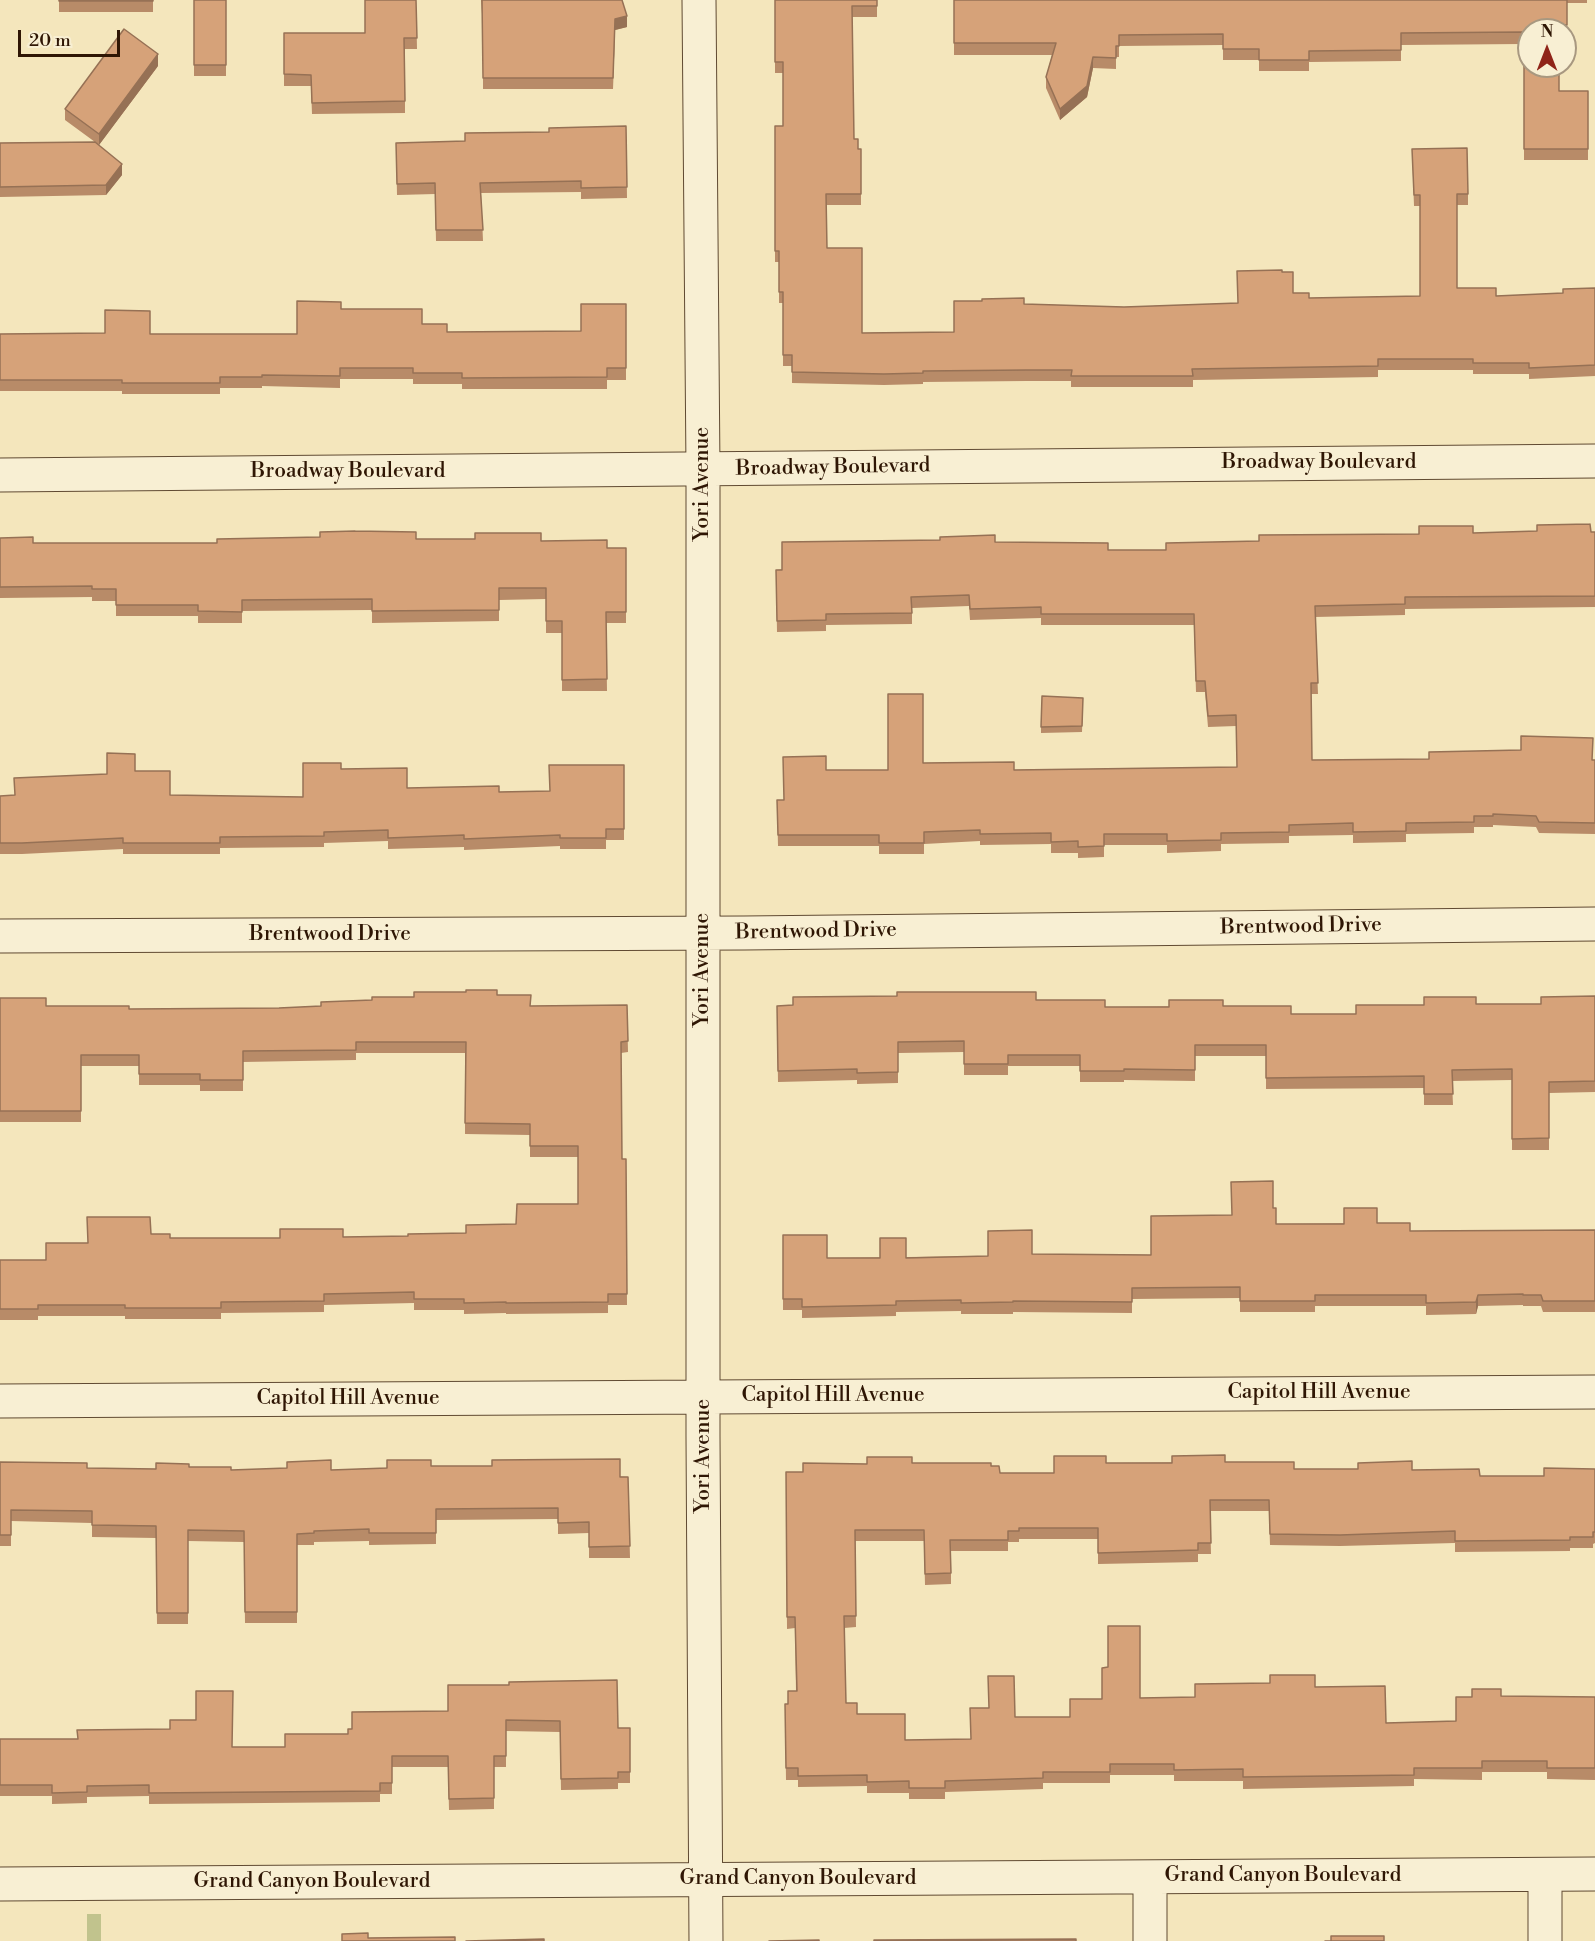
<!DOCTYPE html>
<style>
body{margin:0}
#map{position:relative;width:1595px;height:1941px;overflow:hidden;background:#f4e6bc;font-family:"Libre Bodoni",serif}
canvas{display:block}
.north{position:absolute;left:1517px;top:18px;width:60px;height:60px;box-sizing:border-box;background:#f8efd3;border:2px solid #a89880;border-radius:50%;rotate:0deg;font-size:16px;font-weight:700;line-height:24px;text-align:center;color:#2f1604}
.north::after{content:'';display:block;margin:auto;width:21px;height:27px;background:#8f2418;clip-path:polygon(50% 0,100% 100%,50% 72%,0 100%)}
.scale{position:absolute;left:18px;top:30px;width:102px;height:27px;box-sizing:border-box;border:3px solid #2f1604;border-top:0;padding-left:8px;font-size:18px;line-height:21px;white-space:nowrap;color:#2f1604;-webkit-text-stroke:4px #f8efd3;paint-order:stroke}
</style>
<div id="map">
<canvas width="1595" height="1941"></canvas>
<div class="north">N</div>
<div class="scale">20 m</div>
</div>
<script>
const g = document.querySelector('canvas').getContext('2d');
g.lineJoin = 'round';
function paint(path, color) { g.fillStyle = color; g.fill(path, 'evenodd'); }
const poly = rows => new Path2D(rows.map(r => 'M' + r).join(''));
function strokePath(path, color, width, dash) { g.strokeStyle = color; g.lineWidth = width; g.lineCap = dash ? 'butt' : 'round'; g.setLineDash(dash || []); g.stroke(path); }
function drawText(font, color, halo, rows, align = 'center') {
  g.font = font + ' "Libre Bodoni",serif'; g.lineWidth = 5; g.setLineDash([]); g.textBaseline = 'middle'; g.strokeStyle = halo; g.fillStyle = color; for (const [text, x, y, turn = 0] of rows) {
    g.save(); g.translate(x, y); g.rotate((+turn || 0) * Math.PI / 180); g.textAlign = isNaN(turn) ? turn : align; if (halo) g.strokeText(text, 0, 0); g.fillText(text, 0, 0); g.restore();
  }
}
paint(poly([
 [87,1914,101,1914,101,1941,87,1941]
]), '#c1c38d');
const street = poly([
 [699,0,703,469,703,1436,706,1941],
 [0,475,1595,461],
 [0,936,744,933,1595,924],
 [0,1401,1595,1392],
 [1150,1877,1150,1941],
 [0,1884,1595,1874],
 [1545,1941,1545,1875]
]);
strokePath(street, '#604a32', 35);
strokePath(street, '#f8efd3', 33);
paint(poly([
 [59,0,153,0,153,12,59,12],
 [194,0,226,0,226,76,194,76],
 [416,0,417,49,405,49,405,113,312,114,311,86,284,86,284,33,365,33],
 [481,0,622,0,627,27,615,30,613,89,483,89,483,28],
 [775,0,877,0,877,17,852,17,854,139,858,149,861,149,861,205,826,205,827,248,862,333,954,332,1024,304,1124,307,1238,303,1282,272,1293,293,1309,298,1420,296,1420,206,1414,206,1412,149,1468,194,1468,205,1457,205,1457,288,1496,296,1563,293,1595,288,1595,376,1529,379,1529,374,1473,374,1473,370,1378,370,1378,377,1193,380,1193,387,1071,387,1071,381,1026,381,923,382,923,384,884,385,792,383,792,366,783,366,783,303,779,303,779,262,775,262,775,126,783,126,783,73,775,73],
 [954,0,1587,0,1587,3,1567,3,1567,36,1565,36,1565,30,1529,30,1559,91,1588,91,1588,160,1524,160,1524,56,1522,56,1522,44,1401,45,1401,61,1309,62,1309,71,1259,71,1259,60,1223,60,1223,45,1119,46,1119,57,1116,57,1116,69,1093,68,1087,97,1060,120,1046,88,1046,77,1052,55,954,55],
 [158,66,99,145,122,175,106,195,0,197,0,143,95,142,65,120,65,109],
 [626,126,627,198,581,199,581,192,481,193,483,241,436,241,435,194,397,195,396,143,465,141],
 [626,304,626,380,607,380,607,389,462,389,462,384,413,384,413,379,340,379,340,388,262,386,262,388,220,388,220,394,122,394,122,391,0,391,0,334,297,334,341,309,422,324,447,332,581,331],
 [1595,532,1595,607,1405,609,1405,615,1315,617,1318,694,1311,694,1312,760,1595,760,1595,834,1539,833,1536,827,1493,825,1493,827,1474,827,1474,833,1406,834,1406,842,1353,843,1353,835,1289,836,1289,843,1221,844,1221,851,1167,853,1167,845,1104,845,1104,857,1078,858,1078,853,1051,853,1051,844,980,845,980,841,924,844,924,854,879,854,879,846,778,846,777,800,784,800,826,770,888,770,923,763,1014,770,1237,767,1236,726,1208,727,1205,692,1196,692,1194,625,1041,625,1041,618,970,620,969,606,912,608,912,624,826,625,826,631,777,632,776,570,995,542,1108,550,1166,550,1259,541,1473,533],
 [0,538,33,543,217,543,416,539,541,541,607,548,626,548,626,623,606,623,607,691,562,691,562,633,546,633,546,599,499,600,499,621,372,623,372,610,242,611,242,623,198,623,198,616,116,616,116,601,92,601,92,597,0,598],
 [1083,698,1082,732,1041,733,1041,727],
 [624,765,624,840,606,840,606,849,560,849,560,846,464,850,464,847,388,849,388,841,324,843,324,847,220,848,220,854,123,854,123,849,22,854,0,854,0,796,14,795,107,774,135,771,170,795,303,797,341,769,407,788,499,792,550,791],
 [497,995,531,1006,627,1005,628,1052,621,1053,622,1159,626,1159,627,1305,608,1305,608,1313,506,1314,506,1313,464,1314,464,1310,414,1310,414,1303,324,1305,324,1312,221,1313,221,1319,125,1319,125,1316,38,1316,38,1320,0,1320,0,1260,46,1260,88,1243,151,1234,170,1238,280,1238,408,1236,466,1233,516,1224,578,1204,578,1157,530,1157,530,1135,465,1134,465,1053,356,1053,356,1060,243,1062,243,1091,200,1091,200,1085,139,1085,139,1066,81,1066,81,1122,0,1122,0,998,46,1006,129,1009,279,1008,321,1006,372,1000,414,997],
 [1595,996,1595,1092,1549,1093,1549,1150,1512,1150,1512,1080,1452,1081,1453,1105,1424,1105,1424,1088,1266,1089,1266,1056,1195,1056,1195,1081,1124,1080,1124,1082,1080,1082,1080,1066,1008,1066,1008,1075,964,1075,964,1052,898,1053,898,1083,857,1084,857,1080,778,1082,777,1006,1036,1000,1105,1007,1223,1006,1291,1014,1356,1014,1424,1005,1541,1004],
 [1273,1208,1276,1224,1377,1223,1410,1231,1595,1230,1595,1312,1543,1312,1541,1306,1523,1306,1523,1305,1478,1306,1476,1314,1426,1315,1426,1306,1315,1306,1315,1312,1240,1312,1240,1298,1132,1299,1132,1313,1013,1312,1013,1314,961,1314,961,1311,896,1312,896,1316,802,1318,802,1310,783,1310,783,1235,827,1258,988,1256,1032,1254,1151,1255,1231,1215],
 [0,1462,87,1468,156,1469,189,1467,231,1470,331,1470,431,1466,628,1477,630,1558,589,1558,589,1533,558,1534,558,1519,436,1520,436,1544,369,1545,369,1541,314,1542,314,1545,297,1545,297,1623,245,1623,244,1542,188,1541,188,1624,157,1624,156,1538,92,1537,92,1523,11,1521,11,1546,0,1546],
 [1225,1462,1294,1469,1412,1470,1480,1476,1544,1476,1595,1469,1595,1543,1593,1544,1593,1548,1570,1548,1570,1551,1455,1552,1455,1543,1340,1546,1270,1545,1269,1511,1210,1511,1211,1554,1198,1554,1198,1562,1098,1564,1098,1539,1019,1539,1019,1542,1008,1542,1008,1551,951,1551,951,1584,925,1585,924,1541,855,1541,856,1627,844,1628,846,1703,857,1714,905,1740,971,1739,1015,1717,1070,1717,1140,1698,1195,1697,1315,1687,1386,1723,1456,1721,1472,1697,1501,1696,1595,1697,1595,1780,1547,1779,1547,1772,1482,1772,1482,1780,1414,1779,1414,1786,1243,1789,1243,1781,1174,1781,1174,1775,1110,1775,1110,1783,1043,1783,1043,1789,945,1792,945,1799,909,1799,909,1793,867,1793,867,1786,798,1787,798,1780,786,1780,785,1704,788,1704,796,1691,795,1628,787,1629,786,1472,803,1472,867,1464,912,1463,991,1466,1000,1473,1054,1473,1106,1463],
 [448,1685,618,1728,630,1728,630,1783,618,1783,618,1789,561,1790,560,1732,506,1731,506,1767,494,1767,494,1809,449,1810,448,1767,392,1767,392,1794,380,1794,380,1802,149,1804,149,1796,87,1797,87,1803,52,1804,52,1796,0,1796,0,1739,232,1747,285,1747,348,1734,352,1729,448,1711]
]), '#b88b68');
paint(poly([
 [627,16,627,27,615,30,613,89,615,19],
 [158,54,158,66,99,145,99,134],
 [1093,57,1093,68,1087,97,1060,120,1060,109],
 [122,164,122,175,106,195,106,185],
 [1478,1295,1478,1306,1476,1314,1476,1302]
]), '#967155');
const building = poly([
 [59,0,153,0,153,1,59,1,59,0],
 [194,0,226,0,226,65,194,65,194,0],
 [365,0,416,0,417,38,404,38,405,101,312,103,311,75,284,74,284,33,365,33,365,0],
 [482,0,622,0,627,16,615,19,613,78,483,78,482,0],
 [775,0,877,0,877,6,852,6,854,139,858,139,858,149,861,149,861,194,826,194,827,248,862,248,862,333,954,332,954,301,982,301,982,299,1024,298,1024,304,1124,307,1238,303,1237,271,1282,270,1282,272,1293,272,1293,293,1309,293,1309,298,1420,296,1420,195,1414,195,1412,149,1467,148,1468,194,1457,194,1457,288,1496,288,1496,296,1563,293,1563,289,1595,288,1595,365,1529,368,1529,363,1473,363,1473,359,1378,359,1378,366,1192,369,1193,376,1071,376,1072,370,1026,370,923,371,923,373,884,374,792,372,792,355,783,355,783,292,779,292,779,251,775,251,775,126,783,126,783,62,775,62,775,0],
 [954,0,1567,0,1567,25,1559,25,1559,30,1529,30,1529,66,1559,66,1559,91,1588,91,1588,149,1524,149,1524,45,1522,45,1522,32,1401,33,1401,50,1309,51,1309,60,1259,60,1259,49,1223,49,1223,34,1119,35,1119,46,1116,46,1116,58,1093,57,1087,86,1060,109,1046,77,1056,43,954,43,954,0],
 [124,29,158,54,99,134,65,109,124,29],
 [626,126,627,187,581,188,581,181,480,183,483,230,436,230,435,183,397,184,396,143,465,141,465,133,549,132,549,128,626,126],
 [95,142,122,164,106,185,0,187,0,143,95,142],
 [297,301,341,302,341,309,422,309,422,324,447,324,447,332,581,331,581,304,626,304,626,368,607,368,607,377,462,378,462,373,413,373,413,368,340,368,340,376,262,375,262,377,220,377,220,383,122,383,122,380,0,380,0,334,105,333,105,310,150,311,150,334,297,334,297,301],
 [1590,524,1591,532,1595,532,1595,596,1405,597,1405,604,1315,606,1318,683,1311,683,1312,760,1429,759,1429,752,1521,750,1521,736,1593,738,1592,760,1595,760,1595,823,1539,822,1536,816,1493,814,1493,816,1474,816,1474,822,1406,823,1406,831,1353,832,1353,823,1289,825,1289,832,1221,833,1221,840,1167,841,1167,834,1104,834,1104,846,1078,847,1078,841,1051,842,1051,833,980,834,980,830,924,832,924,843,879,843,879,835,778,835,777,800,784,800,783,757,826,756,826,770,888,770,888,694,923,694,923,763,1014,762,1014,770,1237,767,1236,715,1208,716,1205,681,1196,681,1194,614,1041,614,1041,607,970,609,969,595,911,597,912,613,826,614,826,620,777,621,776,570,782,570,782,542,940,540,940,537,995,535,995,542,1108,543,1108,550,1166,550,1166,543,1259,541,1259,535,1419,534,1419,526,1473,526,1473,533,1537,531,1537,525,1590,524],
 [355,531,416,532,416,539,475,539,475,533,541,533,541,541,607,540,607,548,626,548,626,612,606,612,607,679,562,680,562,621,546,621,546,588,499,588,499,610,372,611,372,599,242,600,242,612,198,611,198,605,116,605,116,589,92,589,92,586,0,587,0,538,33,537,33,543,217,543,217,539,320,537,320,532,355,531],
 [1042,696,1083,698,1082,726,1041,727,1042,696],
 [107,753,135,754,135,771,170,771,170,795,303,797,303,763,341,763,341,769,407,768,407,788,499,786,499,792,550,791,549,765,624,765,624,829,606,829,606,838,560,838,560,835,464,839,464,835,388,838,388,830,324,832,324,836,220,837,220,843,123,843,123,838,22,843,0,843,0,796,15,795,14,778,107,774,107,753],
 [466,990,497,990,497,995,531,995,530,1006,627,1005,628,1041,621,1042,622,1159,626,1159,627,1294,608,1294,608,1302,506,1303,506,1302,464,1303,464,1299,414,1299,414,1292,324,1294,324,1301,221,1302,221,1308,125,1308,125,1305,38,1305,38,1309,0,1309,0,1260,46,1260,46,1243,88,1243,87,1217,150,1217,151,1234,170,1234,170,1238,280,1238,280,1229,343,1229,343,1237,408,1236,408,1234,466,1233,466,1225,516,1224,517,1204,578,1204,578,1146,530,1146,530,1124,465,1123,466,1042,356,1042,356,1050,243,1051,243,1080,200,1080,200,1074,139,1074,139,1055,81,1055,81,1111,0,1111,0,998,46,998,46,1006,129,1006,129,1009,279,1008,321,1006,321,1002,372,1000,372,997,414,997,414,992,466,992,466,990],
 [897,992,1036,992,1036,1000,1105,1000,1105,1007,1169,1007,1169,1000,1223,1000,1223,1006,1291,1006,1291,1014,1356,1014,1356,1005,1424,1005,1424,997,1476,997,1476,1004,1541,1004,1541,997,1595,996,1595,1081,1549,1082,1549,1138,1512,1139,1512,1069,1452,1070,1453,1094,1424,1094,1424,1076,1266,1078,1266,1045,1195,1045,1195,1070,1124,1069,1124,1071,1080,1071,1080,1055,1008,1055,1008,1064,964,1064,964,1041,898,1042,898,1072,857,1073,857,1069,778,1071,777,1006,793,1005,793,997,897,996,897,992],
 [1273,1181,1273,1208,1276,1208,1276,1224,1344,1224,1344,1208,1377,1208,1377,1223,1410,1223,1410,1231,1595,1230,1595,1301,1543,1301,1541,1295,1523,1295,1523,1294,1478,1295,1476,1302,1426,1303,1426,1295,1315,1295,1315,1301,1240,1301,1240,1287,1132,1288,1132,1302,1013,1301,1013,1302,961,1303,961,1300,896,1301,896,1305,802,1307,802,1299,783,1299,783,1235,827,1235,827,1258,880,1258,880,1238,906,1238,906,1258,988,1256,988,1231,1032,1230,1032,1254,1151,1255,1151,1216,1232,1215,1231,1182,1273,1181],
 [1225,1455,1225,1462,1294,1462,1294,1469,1358,1469,1358,1463,1412,1461,1412,1470,1479,1469,1480,1476,1544,1476,1544,1468,1595,1469,1595,1532,1593,1532,1593,1537,1570,1537,1570,1540,1455,1541,1455,1531,1340,1535,1270,1534,1269,1500,1210,1500,1211,1543,1198,1543,1198,1550,1098,1553,1098,1528,1019,1528,1019,1531,1008,1531,1008,1540,950,1540,951,1573,925,1574,924,1530,855,1530,856,1616,844,1616,846,1703,857,1703,857,1714,905,1714,905,1740,971,1739,970,1708,989,1708,988,1676,1014,1676,1015,1717,1070,1717,1070,1699,1102,1699,1102,1668,1108,1667,1108,1626,1140,1626,1140,1698,1195,1697,1195,1684,1270,1683,1270,1675,1315,1675,1315,1687,1385,1686,1386,1723,1456,1721,1456,1697,1472,1697,1472,1689,1501,1689,1501,1696,1595,1697,1595,1768,1547,1768,1547,1761,1482,1761,1482,1768,1414,1768,1414,1775,1243,1777,1243,1769,1174,1770,1174,1764,1110,1764,1110,1772,1043,1772,1043,1778,945,1781,945,1788,909,1788,909,1781,867,1782,867,1775,798,1776,798,1768,786,1768,785,1704,788,1704,788,1691,797,1691,795,1617,787,1617,786,1472,803,1472,803,1463,867,1464,867,1457,912,1457,912,1463,991,1463,991,1466,999,1466,1000,1473,1054,1473,1054,1456,1106,1456,1106,1463,1172,1463,1172,1456,1225,1455],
 [620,1459,620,1477,628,1477,630,1546,589,1547,589,1522,558,1523,558,1508,436,1509,436,1533,369,1533,369,1529,314,1531,314,1533,297,1534,297,1612,245,1612,244,1531,188,1530,188,1613,157,1613,156,1526,92,1525,92,1511,11,1510,11,1535,0,1535,0,1462,87,1463,87,1468,156,1469,156,1463,189,1464,189,1467,231,1467,231,1470,287,1468,287,1462,331,1460,331,1470,387,1468,387,1460,431,1460,431,1466,492,1466,492,1460,620,1459],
 [617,1680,618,1728,630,1728,630,1772,618,1772,618,1778,561,1779,560,1721,506,1720,506,1756,494,1756,494,1798,449,1799,448,1756,392,1756,392,1783,380,1783,380,1791,149,1793,149,1785,87,1786,87,1792,52,1793,52,1785,0,1785,0,1739,78,1739,77,1730,170,1729,170,1720,196,1720,196,1691,233,1691,232,1747,285,1747,285,1734,348,1734,348,1729,352,1729,352,1712,448,1711,448,1685,509,1685,509,1682,617,1680],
 [368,1933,368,1938,455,1937,455,1941,342,1941,342,1934,368,1933],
 [1331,1936,1384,1936,1384,1941,1325,1941,1331,1941,1331,1936],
 [544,1939,544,1941,466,1941,544,1939],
 [1076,1939,1076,1941,874,1941,874,1940,1076,1939],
 [819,1940,819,1941,769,1941,819,1940]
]);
paint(building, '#d6a279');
strokePath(building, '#967155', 1.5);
drawText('21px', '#2f1604', '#f8efd3', [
 ["Broadway Boulevard",1319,463],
 ["Broadway Boulevard",833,468,-1],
 ["Broadway Boulevard",348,472],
 ["Yori Avenue",703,484,-90],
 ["Brentwood Drive",1301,927,-1],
 ["Brentwood Drive",816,932,-1],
 ["Brentwood Drive",330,935],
 ["Yori Avenue",703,970,-90],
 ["Capitol Hill Avenue",1319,1393],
 ["Capitol Hill Avenue",833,1396],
 ["Capitol Hill Avenue",348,1399],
 ["Yori Avenue",704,1456,-90],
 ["Grand Canyon Boulevard",1283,1876],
 ["Grand Canyon Boulevard",798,1879],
 ["Grand Canyon Boulevard",312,1882]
]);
</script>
